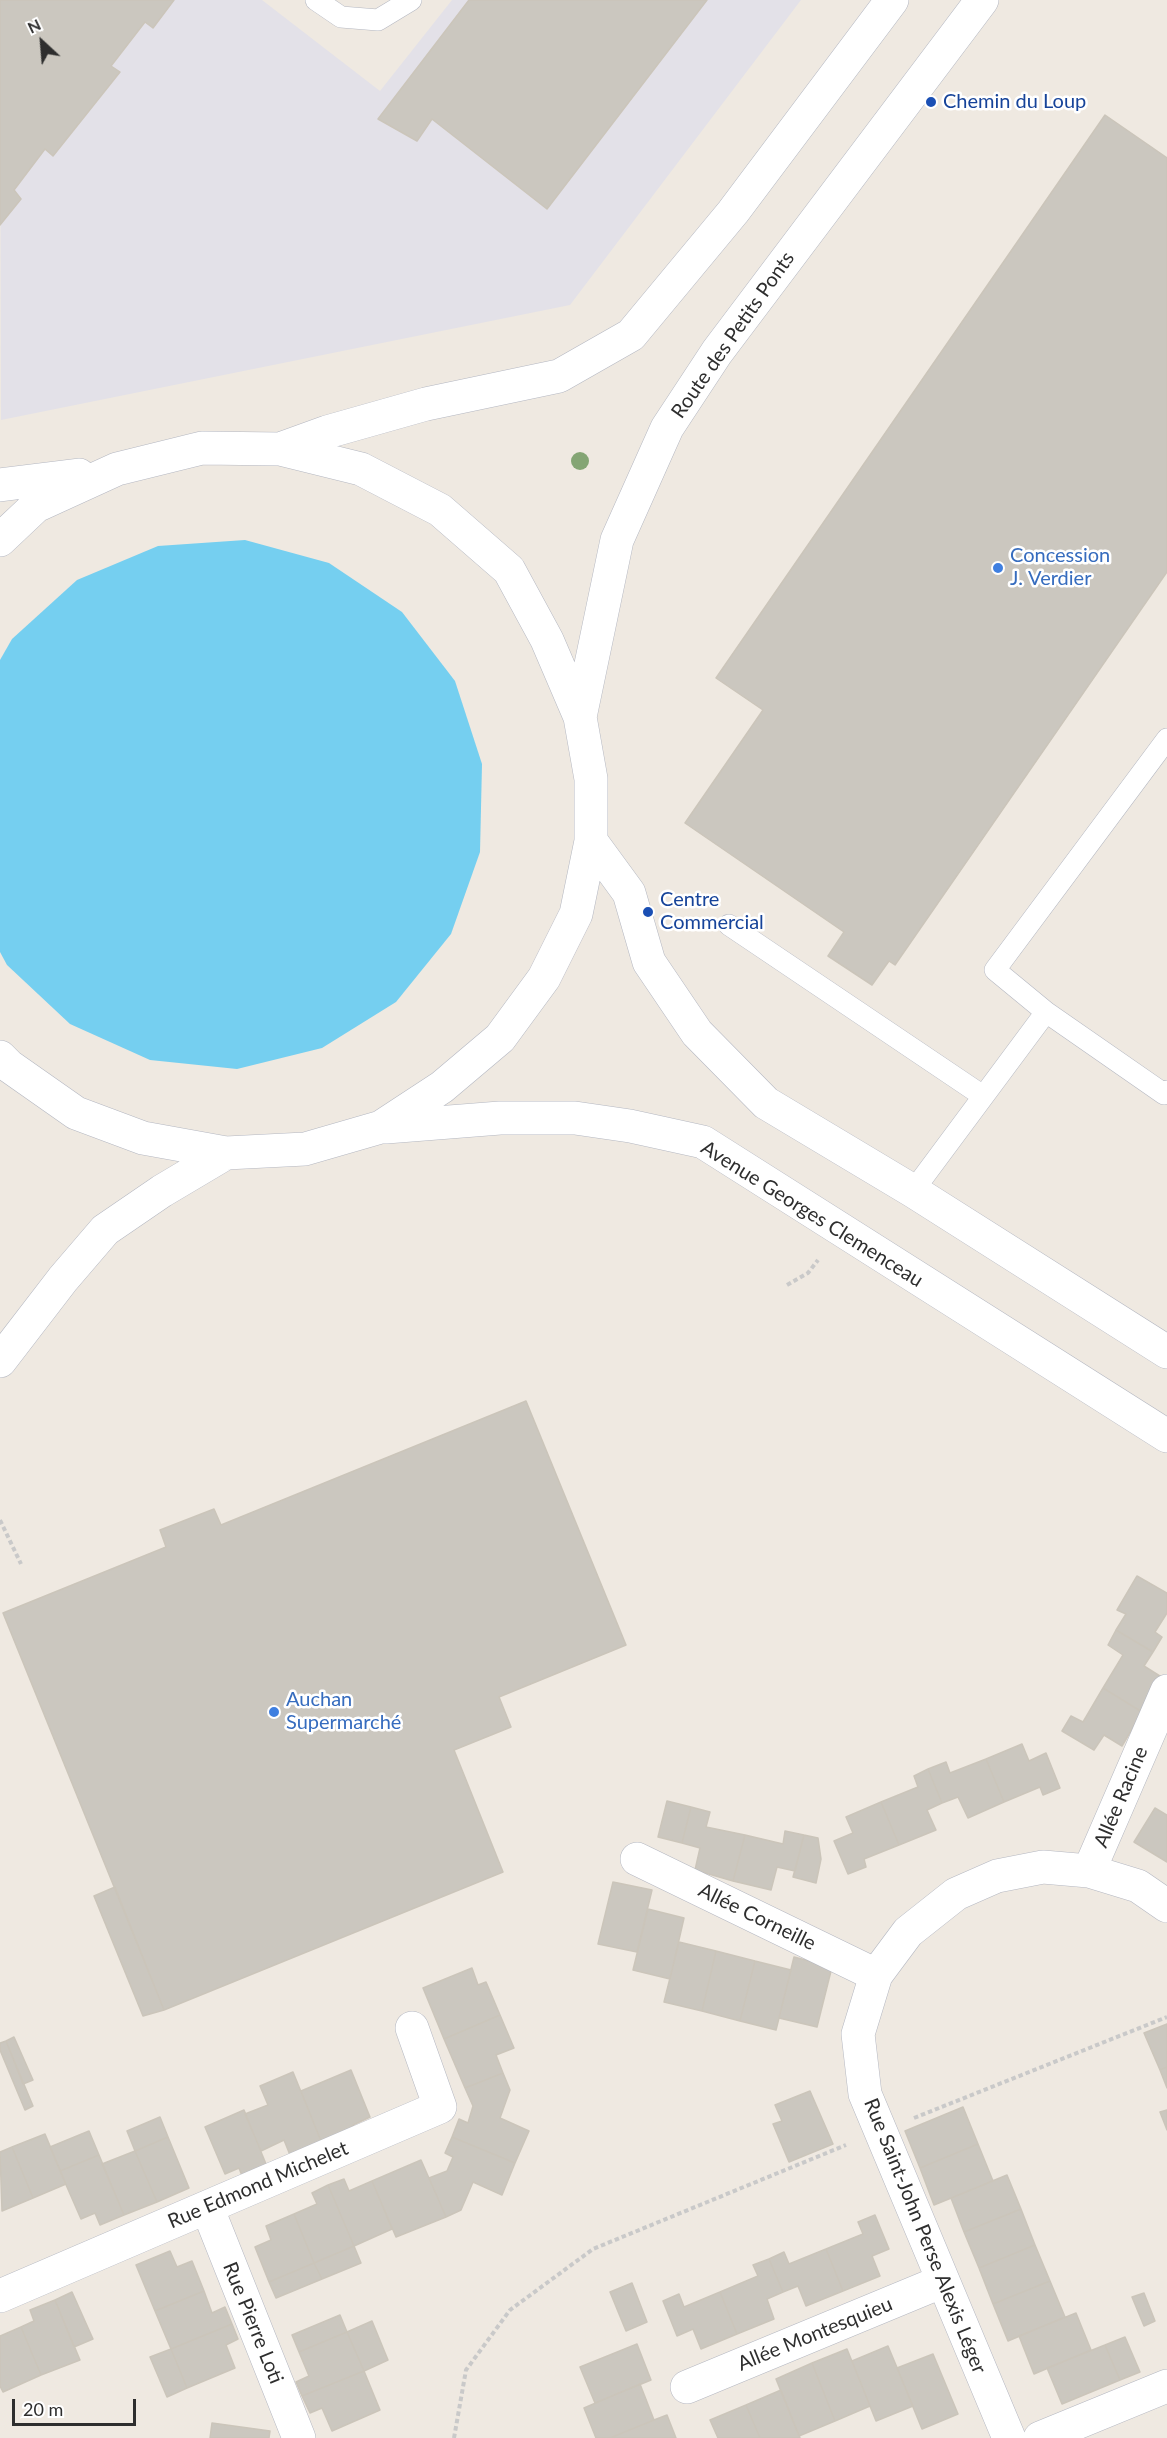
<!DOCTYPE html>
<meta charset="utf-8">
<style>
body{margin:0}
#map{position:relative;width:1167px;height:2438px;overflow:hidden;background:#efe9e1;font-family:Lato,sans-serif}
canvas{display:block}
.north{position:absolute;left:12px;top:12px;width:60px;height:60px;-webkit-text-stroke:4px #fff;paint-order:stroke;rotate:334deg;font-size:16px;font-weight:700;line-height:24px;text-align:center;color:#2e2e2e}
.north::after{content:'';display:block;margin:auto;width:21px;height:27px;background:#2e2e2e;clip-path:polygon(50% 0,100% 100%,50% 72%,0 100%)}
.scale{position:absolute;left:12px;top:2399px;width:124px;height:27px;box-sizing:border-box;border:3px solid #2e2e2e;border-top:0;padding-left:8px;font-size:18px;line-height:21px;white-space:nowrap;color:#2e2e2e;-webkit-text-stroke:4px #fff;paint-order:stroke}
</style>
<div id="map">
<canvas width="1167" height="2438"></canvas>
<div class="north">N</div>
<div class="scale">20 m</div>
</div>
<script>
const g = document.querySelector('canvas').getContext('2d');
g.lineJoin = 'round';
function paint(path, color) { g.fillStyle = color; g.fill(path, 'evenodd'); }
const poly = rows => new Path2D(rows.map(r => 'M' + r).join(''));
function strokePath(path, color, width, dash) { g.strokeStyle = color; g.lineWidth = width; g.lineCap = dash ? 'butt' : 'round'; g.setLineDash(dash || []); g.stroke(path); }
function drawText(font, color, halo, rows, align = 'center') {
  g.font = font + ' Lato,sans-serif'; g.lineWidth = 5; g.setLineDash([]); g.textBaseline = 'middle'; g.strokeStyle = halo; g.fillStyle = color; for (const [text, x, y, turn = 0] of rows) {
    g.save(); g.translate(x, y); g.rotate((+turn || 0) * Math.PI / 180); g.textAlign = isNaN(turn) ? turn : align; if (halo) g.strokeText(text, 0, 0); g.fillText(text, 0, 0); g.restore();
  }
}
paint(poly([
 [0,0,262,0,380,91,452,0,801,0,570,305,1,420]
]), '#e3e1e8');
paint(poly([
 [245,540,329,563,402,612,455,681,482,764,480,852,451,934,396,1002,322,1048,237,1069,150,1060,70,1024,7,965,0,952,0,660,12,639,77,580,158,546]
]), '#75cff0');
const building = poly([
 [0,0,174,0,153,28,145,22,111,66,120,72,53,156,45,149,14,190,21,199,0,225,0,0],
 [469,0,707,0,547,209,432,119,417,141,378,119,469,0],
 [1105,115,1167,158,1167,572,895,965,889,961,872,985,828,956,844,932,685,823,763,710,716,678,1105,115],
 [526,1401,626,1645,499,1697,511,1727,454,1750,503,1872,164,2010,3,1613,166,1547,160,1530,214,1509,221,1525,526,1401],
 [1137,1576,1167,1593,1167,1613,1155,1632,1162,1637,1153,1652,1116,1630,1126,1614,1117,1610,1137,1576],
 [1116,1630,1153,1652,1144,1666,1163,1678,1142,1712,1103,1688,1123,1655,1108,1645,1116,1630],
 [1103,1688,1142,1712,1122,1746,1104,1735,1094,1750,1062,1731,1071,1716,1083,1722,1103,1688],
 [1022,1744,1029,1761,1046,1753,1060,1788,1043,1795,1040,1787,1004,1802,986,1759,1022,1744],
 [986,1759,1004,1802,968,1818,958,1797,942,1803,928,1769,946,1762,950,1773,986,1759],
 [928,1769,942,1803,927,1810,936,1830,899,1845,881,1802,918,1787,914,1776,928,1769],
 [667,1801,691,1807,682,1843,658,1837,667,1801],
 [881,1802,899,1845,864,1859,866,1867,848,1874,834,1841,853,1833,846,1817,881,1802],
 [691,1807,710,1812,706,1827,745,1835,733,1881,695,1870,700,1848,682,1843,691,1807],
 [1155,1808,1167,1815,1167,1862,1134,1842,1155,1808],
 [785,1831,804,1835,795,1871,777,1867,771,1890,733,1881,745,1835,783,1844,785,1831],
 [804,1835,818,1838,821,1859,816,1883,793,1877,804,1835],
 [613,1882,652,1890,637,1952,598,1944,613,1882],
 [115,1887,164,2010,143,2016,94,1896,115,1887],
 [648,1909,684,1918,670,1979,633,1970,648,1909],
 [679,1942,716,1951,702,2011,664,2002,679,1942],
 [716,1951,755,1961,740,2021,702,2011,716,1951],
 [794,1957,832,1967,817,2027,779,2018,794,1957],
 [755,1961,791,1970,776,2030,740,2021,755,1961],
 [472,1968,478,1985,486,1982,500,2015,444,2039,423,1988,472,1968],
 [500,2015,514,2048,496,2055,503,2073,465,2088,444,2039,500,2015],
 [1167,2024,1167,2067,1160,2070,1144,2033,1167,2024],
 [14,2037,33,2080,23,2084,6,2041,14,2037],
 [6,2041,33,2106,25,2110,0,2050,0,2043,6,2041],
 [1167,2067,1167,2088,1160,2070,1167,2067],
 [351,2070,370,2117,353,2125,356,2133,323,2146,301,2091,351,2070],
 [293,2072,323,2146,292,2160,284,2140,261,2151,245,2114,268,2105,260,2086,293,2072],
 [503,2073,510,2090,500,2118,529,2131,515,2163,452,2137,459,2119,468,2123,473,2106,465,2088,503,2073],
 [810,2091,833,2144,789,2162,773,2124,782,2121,775,2105,810,2091],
 [963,2107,978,2144,920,2168,905,2131,963,2107],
 [244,2110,268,2169,244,2181,239,2168,225,2174,205,2127,244,2110],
 [1167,2110,1167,2130,1160,2112,1167,2110],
 [160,2117,168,2137,135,2151,127,2131,160,2117],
 [89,2131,99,2155,60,2171,50,2147,89,2131],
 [45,2134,66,2184,33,2198,12,2147,45,2134],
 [168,2137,189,2188,157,2202,135,2151,168,2137],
 [452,2137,515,2163,502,2195,473,2182,461,2210,446,2217,429,2178,447,2171,453,2157,445,2153,452,2137],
 [978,2144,993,2181,934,2205,920,2168,978,2144],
 [12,2147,33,2198,2,2211,0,2152,12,2147],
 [135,2151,157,2202,124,2215,102,2164,135,2151],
 [99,2155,124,2215,100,2225,95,2213,81,2219,60,2171,99,2155],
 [421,2160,446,2217,396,2237,372,2181,421,2160],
 [1007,2175,1021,2209,964,2232,951,2198,1007,2175],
 [344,2179,349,2191,372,2181,392,2229,354,2246,328,2185,344,2179],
 [328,2185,354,2246,314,2263,294,2214,317,2204,312,2193,328,2185],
 [1021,2209,1035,2245,979,2268,964,2232,1021,2209],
 [294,2214,314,2263,269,2282,255,2247,271,2240,266,2226,294,2214],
 [875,2215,889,2249,872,2256,880,2276,843,2291,826,2249,863,2234,858,2222,875,2215],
 [1035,2245,1050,2281,993,2304,979,2268,1035,2245],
 [354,2246,361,2263,322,2279,314,2263,354,2246],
 [826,2249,843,2291,806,2306,798,2286,783,2292,769,2259,784,2252,789,2264,826,2249],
 [170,2251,177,2267,192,2261,204,2291,155,2311,136,2265,170,2251],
 [769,2259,783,2292,767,2299,774,2319,737,2334,720,2292,758,2276,753,2265,769,2259],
 [314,2263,322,2279,276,2298,269,2282,314,2263],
 [1050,2281,1065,2317,1008,2341,993,2304,1050,2281],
 [632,2283,647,2322,626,2331,610,2292,632,2283],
 [204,2291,212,2313,225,2307,232,2324,171,2349,155,2311,204,2291],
 [72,2292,93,2339,74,2347,55,2300,72,2292],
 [720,2292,737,2334,701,2349,693,2329,677,2336,663,2301,679,2294,684,2307,720,2292],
 [1144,2293,1155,2321,1144,2326,1132,2297,1144,2293],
 [55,2300,80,2360,41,2375,21,2327,34,2321,30,2310,55,2300],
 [1076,2313,1091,2350,1034,2374,1019,2336,1076,2313],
 [340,2315,347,2332,299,2352,292,2335,340,2315],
 [372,2321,388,2360,364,2371,347,2332,372,2321],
 [232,2324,238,2339,226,2345,235,2368,187,2388,171,2349,232,2324],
 [21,2327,41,2375,3,2392,0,2386,0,2336,21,2327],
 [347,2332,364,2371,302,2396,296,2382,309,2376,299,2352,347,2332],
 [1125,2337,1140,2372,1120,2380,1105,2345,1125,2337],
 [637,2344,651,2380,595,2403,580,2367,637,2344],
 [1105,2345,1120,2380,1062,2404,1047,2368,1105,2345],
 [888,2346,913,2406,876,2421,852,2361,888,2346],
 [171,2349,187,2388,167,2397,150,2357,171,2349],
 [847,2349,870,2406,835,2421,812,2363,847,2349],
 [933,2354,958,2414,922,2429,897,2368,933,2354],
 [812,2363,835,2421,799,2436,776,2379,812,2363],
 [364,2371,380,2410,332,2431,322,2408,310,2413,302,2396,364,2371],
 [640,2384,654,2420,610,2438,596,2438,584,2408,640,2384],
 [781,2390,800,2438,760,2438,746,2405,781,2390],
 [746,2405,760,2438,718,2438,710,2420,746,2405],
 [667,2415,676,2438,610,2438,654,2420,667,2415],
 [212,2423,270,2431,269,2438,210,2438,212,2423]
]);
paint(building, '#cbc7bf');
strokePath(building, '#cbc5ba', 1.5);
const lane = poly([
 [316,0,341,17,378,20,411,0],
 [729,925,983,1096],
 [1046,1012,1164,1094,1167,1091],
 [913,1191,1046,1012,995,970,1167,739]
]);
const street = poly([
 [637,1859,876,1975],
 [1089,1871,1167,1691],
 [207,2207,299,2438],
 [0,2296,440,2107,412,2028],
 [687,2387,943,2281],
 [1009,2438,865,2094,858,2034,876,1975,908,1932,956,1894,997,1876,1043,1867,1089,1871,1138,1886,1167,1906],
 [1040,2438,1167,2386]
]);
const secondary = poly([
 [280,449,327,432,426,404,559,376,631,335,733,212,892,0],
 [0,485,79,475],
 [0,540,36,506,117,469,202,448,280,449,361,469,440,510,509,570,547,640,580,717,591,779,591,841,576,914,544,978,500,1038,442,1087,381,1127,305,1149,226,1153,143,1138,76,1113,9,1066,0,1057],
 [580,717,617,540,667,428,717,352,982,0],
 [591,841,629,893,649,962,697,1033,766,1103,913,1191,1167,1352],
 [386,1127,500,1118,575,1118,630,1126,703,1142,1167,1436],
 [0,1361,63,1279,105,1230,162,1191,226,1153]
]);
strokePath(lane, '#b4b7c1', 22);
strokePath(street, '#b4b7c1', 34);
strokePath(secondary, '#b4b7c1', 34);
strokePath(poly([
 [787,1285,808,1273,818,1260],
 [0,1520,21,1564],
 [914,2118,1167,2017],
 [454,2438,466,2370,510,2310,593,2249,846,2145]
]), '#c9c9c9', 4, [4.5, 3]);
strokePath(lane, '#fff', 21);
strokePath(street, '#fff', 33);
strokePath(secondary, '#fff', 33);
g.fillStyle = '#84a574';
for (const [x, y] of [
 [580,461]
]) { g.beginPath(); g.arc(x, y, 9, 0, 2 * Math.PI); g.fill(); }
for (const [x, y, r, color] of [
 [931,102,6,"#1a4fb4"],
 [998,568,6,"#3f7fe0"],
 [648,912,6,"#1a4fb4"],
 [274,1712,6,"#3f7fe0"]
]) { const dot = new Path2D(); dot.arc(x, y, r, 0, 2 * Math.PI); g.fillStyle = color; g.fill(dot); strokePath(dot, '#fff', 2); }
drawText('20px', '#164399', '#fff', [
 ["Chemin du Loup",943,102],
 ["Centre",660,900],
 ["Commercial",660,923]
], 'left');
drawText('20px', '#2e2e2e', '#fff', [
 ["Route des Petits Ponts",733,335,-55],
 ["Avenue Georges Clemenceau",812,1214,32],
 ["Allée Racine",1121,1797,-67],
 ["Allée Corneille",757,1917,26],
 ["Rue Edmond Michelet",258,2185,-23],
 ["Rue Saint-John Perse Alexis Léger",925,2236,68],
 ["Rue Pierre Loti",253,2323,68],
 ["Allée Montesquieu",815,2334,-22]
]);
drawText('20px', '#366cbe', '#fff', [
 ["Concession",1010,556],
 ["J. Verdier",1010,579],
 ["Auchan",286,1700],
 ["Supermarché",286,1723]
], 'left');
</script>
